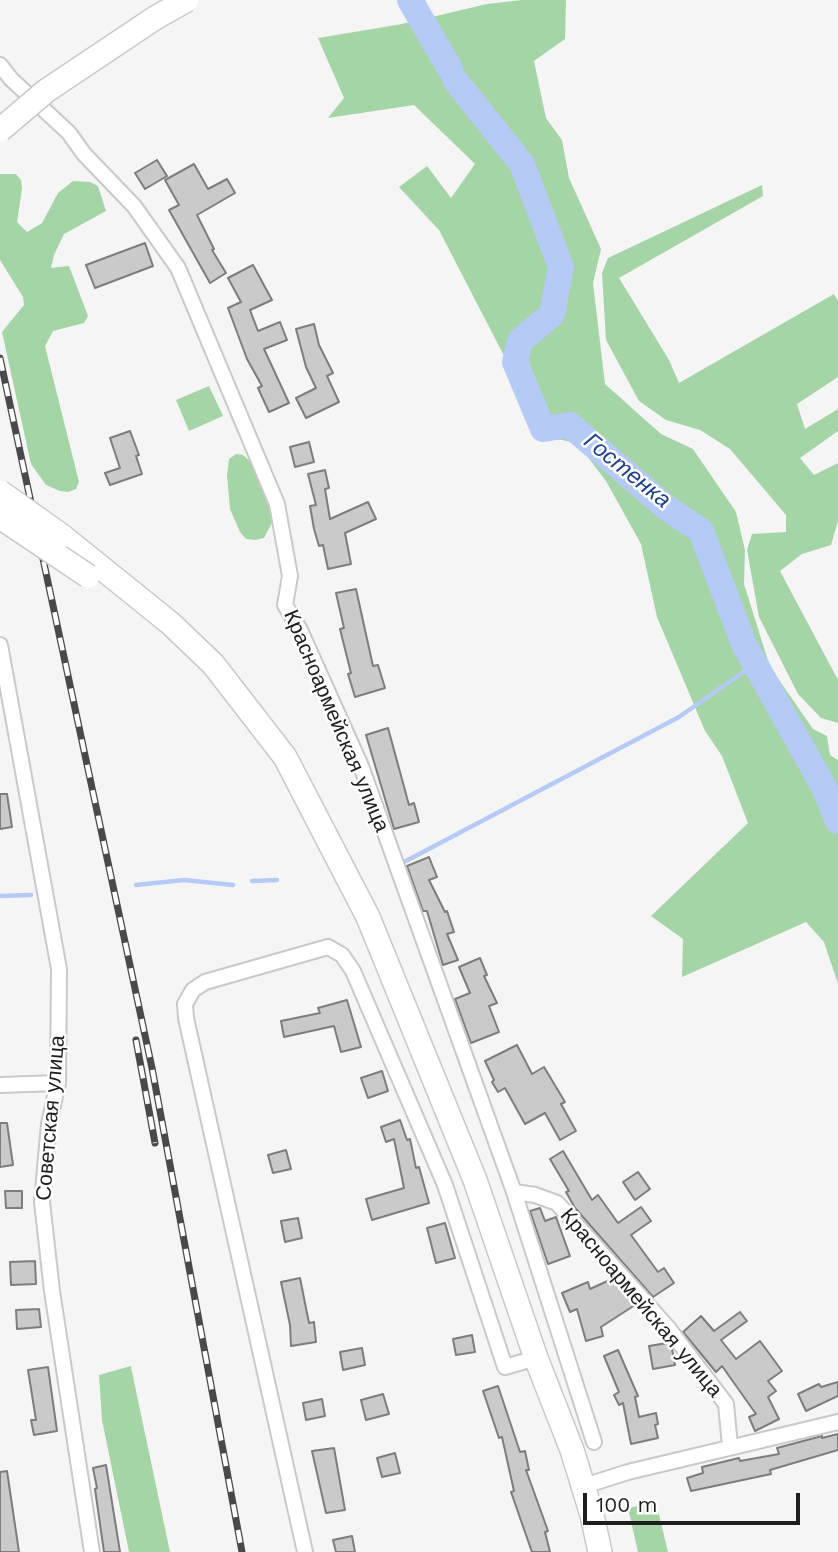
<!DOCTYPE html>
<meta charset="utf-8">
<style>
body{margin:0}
#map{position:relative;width:838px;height:1552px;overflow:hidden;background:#f5f5f6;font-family:"Work Sans",sans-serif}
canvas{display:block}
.scale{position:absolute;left:583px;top:1493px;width:217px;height:32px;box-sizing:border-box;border:4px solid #1e1e1f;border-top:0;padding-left:9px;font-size:21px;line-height:24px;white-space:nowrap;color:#1e1e1f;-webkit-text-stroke:5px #fff;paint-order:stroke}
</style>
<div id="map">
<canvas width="838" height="1552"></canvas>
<div class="scale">100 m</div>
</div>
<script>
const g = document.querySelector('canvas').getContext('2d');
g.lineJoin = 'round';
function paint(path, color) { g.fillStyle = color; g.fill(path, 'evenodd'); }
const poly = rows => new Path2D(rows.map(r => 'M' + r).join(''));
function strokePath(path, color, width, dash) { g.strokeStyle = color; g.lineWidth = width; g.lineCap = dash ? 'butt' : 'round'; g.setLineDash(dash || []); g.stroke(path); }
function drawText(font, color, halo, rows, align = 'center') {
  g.font = font + ' "Work Sans",sans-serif'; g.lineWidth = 5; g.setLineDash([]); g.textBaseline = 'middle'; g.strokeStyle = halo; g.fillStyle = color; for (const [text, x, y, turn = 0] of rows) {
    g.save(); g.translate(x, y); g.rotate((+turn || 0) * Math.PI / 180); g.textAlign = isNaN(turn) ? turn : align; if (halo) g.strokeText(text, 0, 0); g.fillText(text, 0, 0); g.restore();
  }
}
paint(poly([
 [522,0,566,0,565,39,534,61,546,118,562,140,569,178,601,249,593,283,605,384,661,434,693,449,736,512,745,550,744,584,770,667,813,729,827,736,830,755,838,760,838,984,824,942,806,922,682,977,683,939,651,916,748,823,722,756,705,731,657,617,641,544,606,481,577,443,537,435,516,379,439,230,399,187,427,166,451,198,475,164,414,105,328,118,344,98,318,38,402,24,487,4],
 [0,174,16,174,21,180,22,189,17,222,27,232,42,223,58,193,73,181,90,182,98,186,106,211,64,234,54,255,51,268,69,266,88,316,84,323,53,331,45,346,79,482,76,489,68,492,60,491,46,485,31,464,2,332,24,305,23,297,0,260],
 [762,185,763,196,619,278,669,360,679,383,834,294,838,301,838,377,797,404,805,429,838,409,838,431,800,458,814,475,838,463,838,521,831,545,802,554,780,571,838,680,838,723,821,718,798,694,759,617,747,550,752,534,786,532,786,515,730,449,700,430,666,420,639,401,606,340,602,273,608,258],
 [209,386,223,416,189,431,176,400],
 [236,454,243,455,255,466,269,506,272,523,264,538,255,540,246,539,240,532,230,509,227,475,229,459],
 [131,1366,131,1367,170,1552,129,1552,102,1420,99,1375],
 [656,1502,668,1552,638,1552,628,1508]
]), '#a5d4a6');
strokePath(poly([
 [406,861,679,717,755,664],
 [252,881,277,880],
 [136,885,184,880,233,885],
 [0,896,31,895]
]), '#b5caf4', 4.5);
strokePath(poly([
 [410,0,450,69],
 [455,80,522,164,561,267,552,314,520,341,515,362,543,429,570,425,667,508,701,531,744,644,825,789,838,821]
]), '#b5caf4', 26);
const building = poly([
 [157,160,167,176,145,189,135,173,157,160],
 [194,164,208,189,227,179,235,193,197,215,214,249,212,250,226,273,210,283,169,210,179,205,165,180,194,164],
 [145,243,153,266,95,288,86,265,145,243],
 [253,265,272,300,250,310,258,331,280,322,287,340,264,349,289,403,269,412,258,388,262,386,247,359,228,308,241,302,228,278,253,265],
 [314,324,319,345,333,373,327,376,339,402,306,418,296,398,316,388,306,367,296,329,314,324],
 [130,431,139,455,136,456,142,474,110,485,105,473,120,468,110,438,130,431],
 [309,442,314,462,295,467,290,447,309,442],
 [325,470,329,488,325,489,330,519,368,502,376,519,345,533,351,564,328,569,323,545,319,546,314,529,310,506,316,505,308,474,325,470],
 [356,589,373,666,378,665,385,688,355,697,348,674,351,673,340,629,344,628,336,593,356,589],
 [388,728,409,805,414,803,419,822,394,829,366,735,388,728],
 [0,794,7,794,12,827,0,829,0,794],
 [429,857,437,877,429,880,445,912,447,911,454,932,447,934,458,960,443,965,427,911,423,911,407,866,429,857],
 [480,958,487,975,484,976,497,1003,489,1006,499,1032,471,1043,455,999,470,993,459,967,480,958],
 [347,1000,361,1047,341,1052,334,1026,284,1037,281,1021,320,1013,318,1008,347,1000],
 [517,1045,532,1074,544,1067,565,1102,561,1104,576,1131,560,1140,545,1113,525,1124,505,1088,498,1092,492,1082,494,1080,485,1061,517,1045],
 [382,1071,388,1091,368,1098,361,1078,382,1071],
 [400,1120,407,1140,410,1139,416,1168,419,1167,429,1203,372,1220,366,1199,404,1188,394,1139,386,1142,381,1127,400,1120],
 [0,1123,7,1123,13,1165,0,1167,0,1123],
 [286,1150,291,1169,273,1173,268,1155,286,1150],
 [563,1151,592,1200,598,1195,618,1223,641,1207,651,1221,631,1235,658,1272,664,1268,674,1283,653,1297,575,1208,566,1192,569,1191,550,1159,563,1151],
 [638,1172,650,1189,635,1200,623,1182,638,1172],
 [5,1191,22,1191,22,1208,6,1208,5,1191],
 [540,1208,545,1221,556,1217,570,1256,548,1264,530,1211,540,1208],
 [298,1218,302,1238,285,1242,281,1221,298,1218],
 [445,1223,455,1258,436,1263,427,1228,445,1223],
 [35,1261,36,1284,11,1285,10,1262,35,1261],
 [300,1278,309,1323,314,1322,316,1342,291,1346,290,1325,281,1282,300,1278],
 [612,1279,635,1305,601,1327,603,1336,586,1341,577,1309,570,1312,562,1293,588,1282,590,1289,612,1279],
 [39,1309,41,1327,17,1329,16,1310,39,1309],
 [740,1312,747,1321,721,1340,736,1359,760,1341,782,1371,768,1381,776,1391,768,1397,779,1419,755,1431,749,1417,756,1414,722,1366,716,1372,683,1332,701,1316,714,1331,740,1312],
 [472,1335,475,1352,456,1355,453,1339,472,1335],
 [667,1343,672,1349,675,1365,653,1369,649,1346,667,1343],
 [362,1348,365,1365,343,1370,340,1352,362,1348],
 [618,1350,638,1396,635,1397,639,1417,656,1413,658,1424,655,1425,658,1438,631,1444,623,1403,619,1405,614,1395,619,1392,604,1356,618,1350],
 [48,1367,57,1431,34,1435,31,1420,36,1420,28,1370,48,1367],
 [838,1382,838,1396,806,1411,798,1394,819,1384,821,1387,838,1382],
 [498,1386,520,1452,525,1451,529,1470,526,1470,548,1531,545,1532,550,1552,532,1552,511,1492,514,1491,502,1437,499,1438,483,1391,498,1386],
 [383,1394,389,1414,366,1420,361,1400,383,1394],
 [322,1399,325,1416,306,1420,303,1403,322,1399],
 [838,1434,838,1450,770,1470,771,1474,691,1491,687,1478,703,1473,702,1467,739,1458,740,1461,779,1454,777,1448,822,1436,822,1438,838,1434],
 [334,1448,345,1510,326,1513,312,1451,334,1448],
 [395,1453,400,1473,382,1477,377,1458,395,1453],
 [106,1465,120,1552,104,1552,95,1489,97,1488,93,1468,106,1465],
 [7,1471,19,1552,0,1552,0,1472,7,1471],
 [352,1536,355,1552,336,1552,333,1540,352,1536]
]);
paint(building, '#cacacb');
strokePath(building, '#7d7d7e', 2);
const minor = poly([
 [0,65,11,79,69,133,84,154,134,206,178,268,277,504,290,576,285,605,300,630,361,766,514,1192,535,1195,557,1203,669,1329,726,1404,730,1446],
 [0,645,59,969,58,1083,49,1124,42,1202,52,1291,92,1552],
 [0,1085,58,1083],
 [514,1192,594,1442],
 [584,1486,628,1472,838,1422],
 [305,1552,186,1018,185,1004,193,990,205,982,328,947,342,955,353,971,445,1185,505,1367,536,1358]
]);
const primary = poly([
 [62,536,170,623,213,664,285,757,368,917,475,1180,536,1358,572,1450,592,1515,600,1552]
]);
strokePath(minor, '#c8c9ca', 18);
strokePath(primary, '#c8c9ca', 26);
strokePath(minor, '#fff', 14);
strokePath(primary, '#fff', 23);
const rail = poly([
 [0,358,152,1068,242,1552],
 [136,1040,155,1143]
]);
strokePath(rail, '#49494a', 7);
strokePath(rail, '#fff', 4.5, [13]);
const primaryBridge = poly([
 [0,130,46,91,155,18,187,0],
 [0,492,62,536],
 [0,517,88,576]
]);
strokePath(primaryBridge, '#c8c9ca', 26, []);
strokePath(primaryBridge, '#fff', 23);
drawText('21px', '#1e1e1f', '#fff', [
 ["Красноармейская улица",336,721,67],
 ["Советская улица",51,1118,-85],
 ["Красноармейская улица",641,1303,50]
]);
drawText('italic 23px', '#1e3f8c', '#fff', [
 ["Гостенка",627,471,39]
]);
</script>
